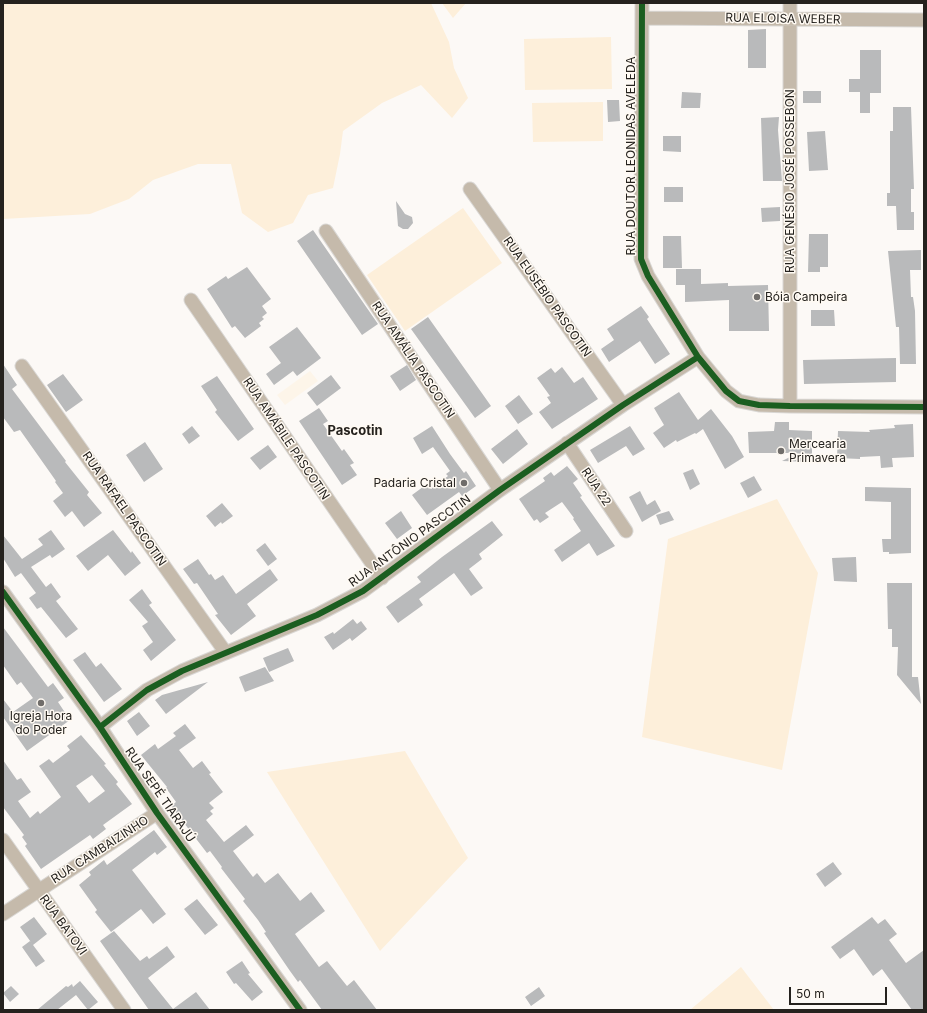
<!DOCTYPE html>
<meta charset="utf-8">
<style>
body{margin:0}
#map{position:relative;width:927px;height:1013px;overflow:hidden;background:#fcf9f6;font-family:Inter,sans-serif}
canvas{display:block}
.frame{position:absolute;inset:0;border:4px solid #25221e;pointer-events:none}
.scale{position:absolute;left:789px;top:987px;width:98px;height:18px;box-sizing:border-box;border:2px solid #25221e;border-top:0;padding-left:5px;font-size:12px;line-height:14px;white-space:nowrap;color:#25221e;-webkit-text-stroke:3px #fffaf3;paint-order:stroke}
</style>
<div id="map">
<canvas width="927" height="1013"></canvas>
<div class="frame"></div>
<div class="scale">50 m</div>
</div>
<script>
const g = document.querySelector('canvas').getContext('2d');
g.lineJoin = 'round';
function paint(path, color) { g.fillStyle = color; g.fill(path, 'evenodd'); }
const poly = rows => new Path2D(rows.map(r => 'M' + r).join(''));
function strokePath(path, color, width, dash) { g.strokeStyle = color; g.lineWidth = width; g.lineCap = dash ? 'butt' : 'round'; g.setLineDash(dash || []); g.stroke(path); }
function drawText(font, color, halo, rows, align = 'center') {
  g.font = font + ' Inter,sans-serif'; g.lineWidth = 3; g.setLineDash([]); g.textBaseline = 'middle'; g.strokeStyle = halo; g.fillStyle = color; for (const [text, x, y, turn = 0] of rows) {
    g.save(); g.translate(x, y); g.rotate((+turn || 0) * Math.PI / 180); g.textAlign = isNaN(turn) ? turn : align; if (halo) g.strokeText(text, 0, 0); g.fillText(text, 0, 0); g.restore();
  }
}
paint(poly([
 [310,371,318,381,285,405,277,395]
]), '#fdf5e9');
paint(poly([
 [3,3,431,3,449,42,454,68,468,98,452,118,421,85,382,103,343,131,340,154,333,188,308,195,293,223,268,232,242,213,231,164,198,164,153,180,129,199,90,214,3,219],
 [442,3,466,3,453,18],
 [611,37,612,89,525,90,524,39],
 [603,102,603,141,533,142,532,103],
 [463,208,502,263,405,331,367,275],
 [777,499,818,573,782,770,642,737,668,539],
 [405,751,468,858,380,951,267,772],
 [741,967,774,1010,690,1010]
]), '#fdefda');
paint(poly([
 [766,29,766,68,748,68,748,30],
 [860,50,881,50,881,93,870,93,870,113,860,113,860,92,849,92,849,79,860,79],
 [803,91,821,91,821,103,803,103],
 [682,92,701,93,700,108,681,108],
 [607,100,619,100,620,121,608,122],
 [893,107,911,107,914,189,911,189,911,212,914,212,914,230,897,230,896,206,887,206,887,193,890,193,890,131,893,131],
 [779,117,778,130,782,181,763,181,761,118],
 [825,131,828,170,809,171,807,132],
 [663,136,681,136,681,152,663,151],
 [664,187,683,187,683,202,664,202],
 [396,201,405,214,412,217,413,223,408,229,403,229,398,226],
 [780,207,780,221,762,222,761,208],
 [313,230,378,324,362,335,297,241],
 [809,234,828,234,828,267,820,267,820,272,808,272],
 [663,236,681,236,682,268,663,268],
 [921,250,921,270,910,270,911,297,913,297,915,311,916,364,900,364,899,327,896,327,888,251],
 [247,267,271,299,262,306,267,313,262,317,264,319,259,323,261,326,245,338,235,326,232,328,207,289,226,276,228,279],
 [676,269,701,269,701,284,728,283,728,286,768,285,769,331,729,331,729,300,685,302,685,285,676,285],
 [641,306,649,317,647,319,670,354,655,364,640,341,609,362,601,349,614,340,607,329],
 [811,310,834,310,835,326,811,326],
 [428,317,491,406,475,418,411,329],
 [297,327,321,358,297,376,293,371,274,385,266,374,281,363,269,347],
 [896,358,896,382,804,384,803,360],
 [3,364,17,385,12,389,66,461,65,462,89,492,87,495,102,513,84,527,72,511,65,517,53,501,63,493,55,482,56,481,20,430,14,432,3,417],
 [407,365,416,380,400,391,390,376],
 [562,367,574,383,583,377,598,399,552,429,539,412,551,403,547,397,550,396,537,378,551,368,555,373],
 [63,374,83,400,66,412,47,385],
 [331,375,341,388,317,406,307,393],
 [217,376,254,429,238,441,215,412,217,410,201,386],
 [679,392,698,420,711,409,732,436,744,457,725,469,703,429,696,434,695,433,677,442,676,440,664,448,653,433,664,425,654,408],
 [519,395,533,414,518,424,505,406],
 [319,408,328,421,323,424,342,451,344,449,354,463,350,465,357,475,342,485,299,421],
 [775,422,789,422,789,430,812,431,812,462,782,461,798,453,749,453,748,432,774,431],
 [913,424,914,457,892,458,893,467,881,468,880,456,860,457,860,459,837,458,838,431,870,432,869,430,895,428,894,425],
 [192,426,200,436,189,444,182,434],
 [432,426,450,454,464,473,466,471,476,486,462,496,459,492,427,515,412,495,427,484,431,489,448,476,446,474,450,471,433,447,422,454,413,438],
 [630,426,645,449,633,456,626,446,598,463,590,450],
 [517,429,528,444,503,464,491,449],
 [145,442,163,469,144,482,126,455],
 [268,445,277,457,260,470,250,458],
 [567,466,578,479,573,483,582,496,580,497,615,546,597,556,589,543,562,562,554,550,581,531,573,519,574,518,562,502,545,513,549,517,540,523,537,519,534,521,519,499,545,481,543,478,551,472,554,476],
 [693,469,700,484,690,490,683,473],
 [754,476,762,490,748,498,740,483],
 [865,487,911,488,911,553,889,554,889,552,883,552,882,539,891,539,891,502,865,501],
 [640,491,647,505,655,500,661,511,642,522,629,497],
 [222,503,233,516,222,524,221,522,215,527,206,516],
 [401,511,412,528,397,539,385,523],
 [669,511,674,520,660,525,656,515],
 [492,521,503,535,479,554,482,559,469,569,483,588,471,596,454,573,419,599,423,605,398,623,386,607,421,582,417,577,442,557],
 [51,530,65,549,52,558,50,555,31,567,46,587,51,583,61,597,56,601,78,629,66,638,41,607,37,609,29,598,36,593,21,573,15,577,3,558,3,535,22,559,43,545,38,539],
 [113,530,131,553,132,551,141,563,125,576,108,555,88,571,76,556],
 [265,543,277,559,268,566,256,550],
 [856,557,857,582,834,581,832,558],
 [198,559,209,575,211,574,215,580,223,575,236,594,270,569,278,580,247,604,256,616,231,635,215,615,218,614,197,583,194,584,183,569],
 [887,583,912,583,912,677,918,677,921,704,897,675,898,647,892,647,892,629,888,629],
 [142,589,152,603,149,605,176,640,151,661,143,650,153,642,142,626,148,622,129,600],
 [353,619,357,624,361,621,367,629,352,641,350,638,333,650,324,637,333,632,334,634],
 [3,627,48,687,53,683,64,698,58,702,70,720,27,751,3,717,3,699,13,712,33,698,21,682,17,685,3,665],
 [288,648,294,661,269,672,263,658],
 [85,652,96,667,101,663,122,689,104,702,73,660],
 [265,667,274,681,245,692,239,677],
 [208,682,166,714,155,700,162,695],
 [139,712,150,726,137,736,127,721],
 [185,724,196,738,179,750,193,768,202,761,211,773,209,774,223,792,209,803,214,808,210,811,213,814,206,820,224,842,246,825,254,835,233,851,253,877,257,873,265,883,278,873,300,901,311,892,325,911,295,934,319,967,327,961,347,986,354,980,377,1010,322,1010,300,980,298,982,290,971,264,933,266,932,258,920,243,901,245,899,221,868,222,867,210,851,207,853,171,806,176,802,166,788,167,787,141,755,155,744,158,749,176,736,173,733],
 [81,735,106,764,104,765,118,782,116,784,132,804,103,825,106,829,93,839,90,835,41,869,25,846,27,844,22,837,24,835,3,807,3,760,17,780,21,778,31,792,18,801,30,818,38,811,40,814,61,797,39,766,49,759,53,763,70,750,67,746],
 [92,775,105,791,89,803,76,786],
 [154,830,167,847,157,855,155,852,132,870,166,914,153,924,141,909,111,932,95,912,97,910,79,885,91,875,89,872,104,860,107,865],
 [833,862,842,874,825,887,816,874],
 [197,899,218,925,205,935,184,909],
 [34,917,47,934,33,945,20,927],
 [872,917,878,924,885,919,897,934,889,940,906,963,924,950,924,1010,912,1010,882,969,873,976,854,949,840,959,831,947],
 [114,931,140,961,147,956,149,959,167,946,175,957,148,978,173,1009,196,992,210,1010,149,1010,100,941],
 [30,941,45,961,36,967,22,947],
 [242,961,250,973,248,974,263,992,252,1001,236,983,234,984,226,972],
 [80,981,98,1002,88,1010,76,995,57,1010,37,1010,66,986,68,987,72,984,73,987],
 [11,986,19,994,10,1002,3,993],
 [539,987,545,996,531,1006,525,997]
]), '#b9babb');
const minor = poly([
 [642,3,641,259,648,276,698,357,726,391,739,401,759,405,790,406,924,407],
 [642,18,924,20],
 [470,189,623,405],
 [326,231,500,490],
 [191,300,382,578],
 [22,366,226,653],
 [790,406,790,3],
 [567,443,626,531],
 [3,592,100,727,157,813,300,1010],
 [100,727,147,690,182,671,317,615,363,591,500,490,623,405,698,357],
 [3,840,124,1010],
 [3,914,157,813]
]);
strokePath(minor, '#d9d7d4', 15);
strokePath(minor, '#c5baab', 13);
strokePath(poly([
 [642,3,641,259,648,276,698,357,726,391,739,401,759,405,790,406,924,407],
 [3,592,100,727,157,813,300,1010],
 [100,727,147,690,182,671,317,615,363,591,500,490,623,405,698,357]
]), '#1b5e20', 6);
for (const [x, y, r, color] of [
 [757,297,4,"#706d6a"],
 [781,451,4,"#706d6a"],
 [464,483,4,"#706d6a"],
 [41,703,4,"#706d6a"]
]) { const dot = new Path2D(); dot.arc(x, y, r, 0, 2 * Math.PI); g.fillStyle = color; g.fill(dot); strokePath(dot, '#fffaf3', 1.5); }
drawText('12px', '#25221e', '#fffaf3', [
 ["RUA ELOISA WEBER",783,19,1],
 ["RUA DOUTOR LEONIDAS AVELEDA",631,156,-90],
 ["RUA GENÉSIO JOSÉ POSSEBON",790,181,-90],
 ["RUA EUSÉBIO PASCOTIN",547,297,55],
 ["RUA AMÁLIA PASCOTIN",413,360,56],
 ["RUA AMÁBILE PASCOTIN",286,439,56],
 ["RUA 22",596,487,56],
 ["RUA RAFAEL PASCOTIN",124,509,55],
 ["RUA ANTÔNIO PASCOTIN",410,541,-36],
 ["RUA SEPÉ TIARAJÚ",160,795,55],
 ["RUA CAMBAIZINHO",100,850,-33],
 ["RUA BATOVI",63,925,54]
]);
drawText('12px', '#25221e', '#fffaf3', [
 ["Bóia Campeira",765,297],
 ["Mercearia",789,444],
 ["Primavera",789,458],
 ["Padaria Cristal",456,483,"right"],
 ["Igreja Hora",41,716,"center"],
 ["do Poder",41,730,"center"]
], 'left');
drawText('bold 13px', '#25221e', '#fffaf3', [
 ["Pascotin",355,431]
]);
</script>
